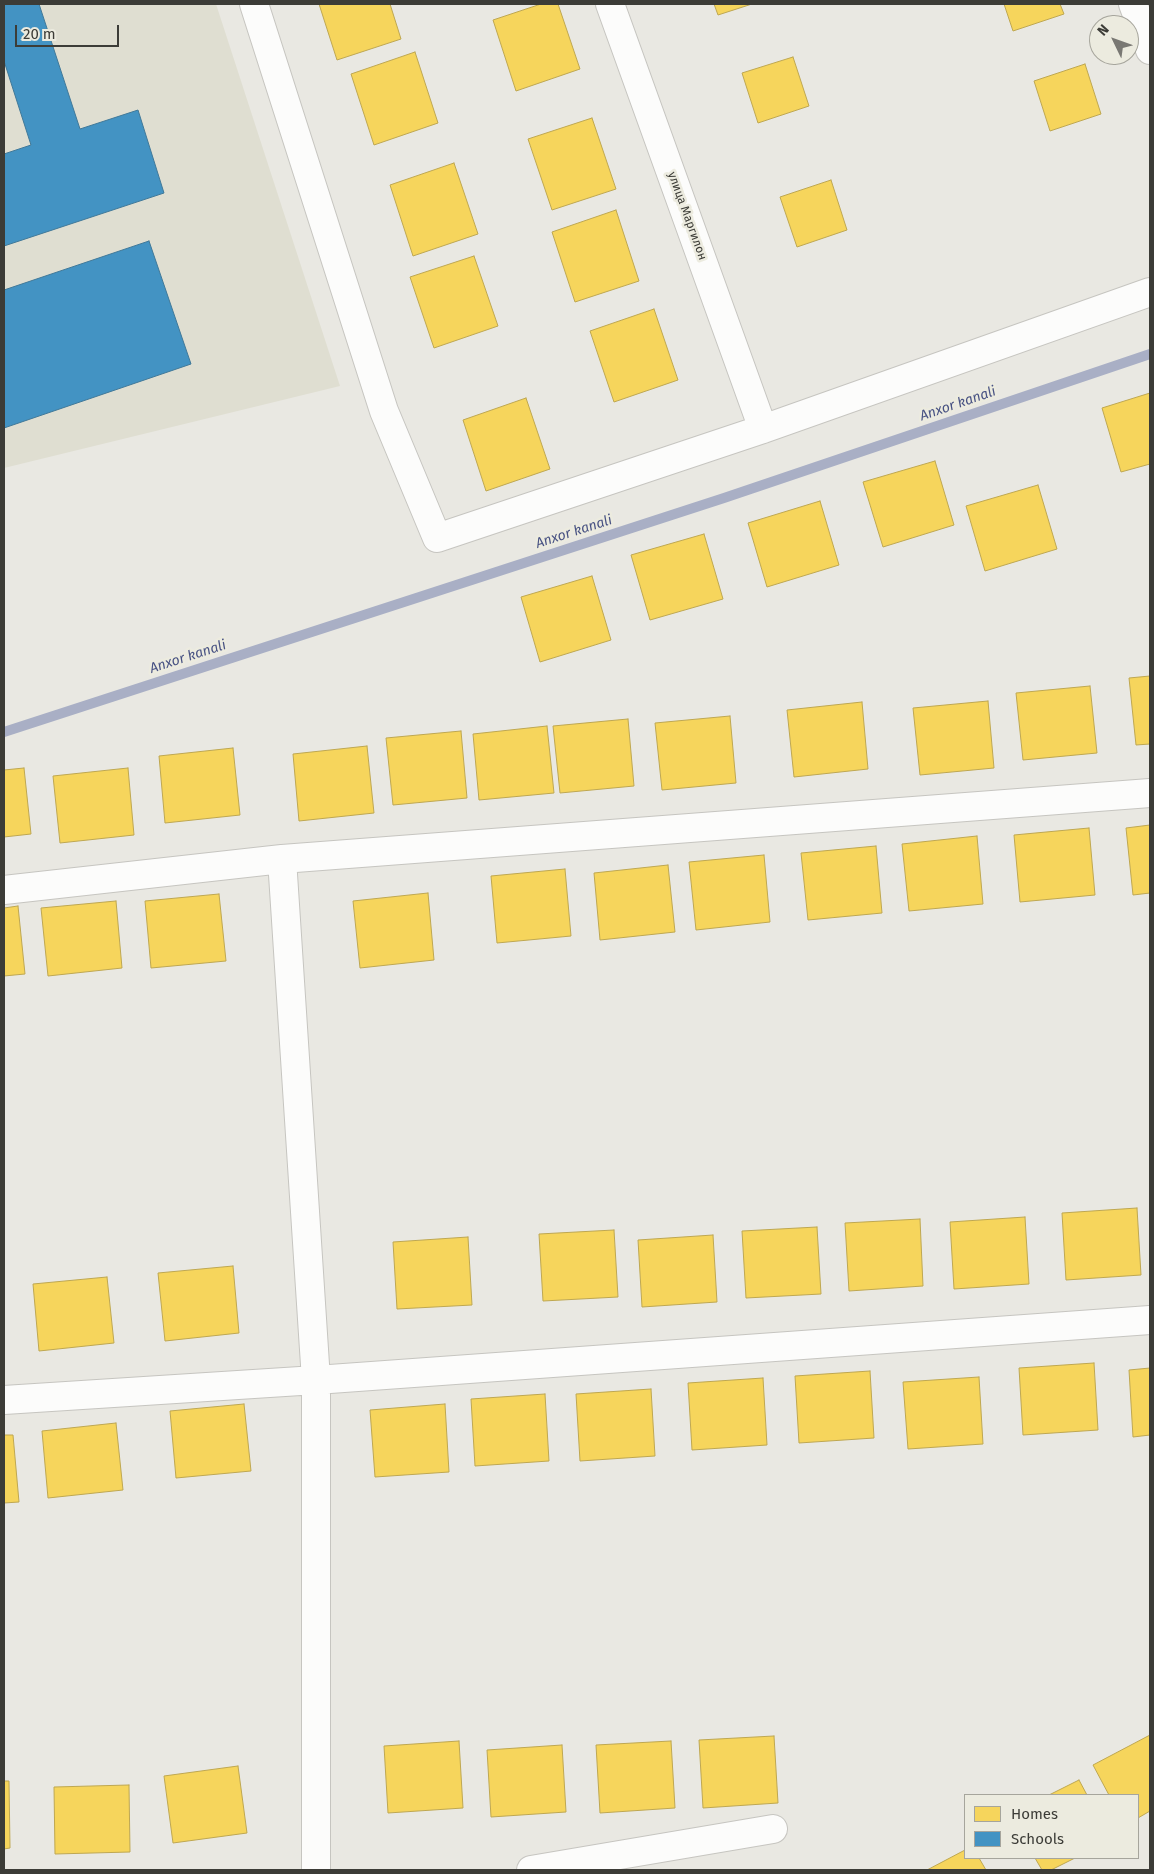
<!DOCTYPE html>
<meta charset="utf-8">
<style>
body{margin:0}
#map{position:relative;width:1154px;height:1874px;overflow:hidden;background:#e9e8e2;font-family:"Fira Sans",sans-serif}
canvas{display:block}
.frame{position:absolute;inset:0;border:5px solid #3c3c37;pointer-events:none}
.legend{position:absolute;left:964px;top:1794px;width:175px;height:65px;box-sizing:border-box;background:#ecebdf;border:1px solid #a6a59c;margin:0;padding:6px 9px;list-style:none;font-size:15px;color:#3c3c37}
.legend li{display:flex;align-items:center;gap:10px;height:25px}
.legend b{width:25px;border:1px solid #a6a59c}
.north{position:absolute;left:1089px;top:15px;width:50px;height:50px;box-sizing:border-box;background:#ecebdf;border:1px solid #a6a59c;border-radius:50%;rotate:312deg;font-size:14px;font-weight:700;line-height:20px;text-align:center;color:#3c3c37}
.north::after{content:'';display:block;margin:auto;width:18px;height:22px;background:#797873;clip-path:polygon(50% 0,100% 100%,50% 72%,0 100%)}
.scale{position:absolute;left:15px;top:25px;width:104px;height:22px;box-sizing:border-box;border:2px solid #3c3c37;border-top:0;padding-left:6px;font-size:15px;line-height:18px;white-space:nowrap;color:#3c3c37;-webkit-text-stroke:4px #ecebdf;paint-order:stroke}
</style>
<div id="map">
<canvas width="1154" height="1874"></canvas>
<div class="frame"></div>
<ul class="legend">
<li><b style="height:14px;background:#f6d55c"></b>Homes</li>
<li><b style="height:14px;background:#4393c3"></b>Schools</li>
</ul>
<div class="north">N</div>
<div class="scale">20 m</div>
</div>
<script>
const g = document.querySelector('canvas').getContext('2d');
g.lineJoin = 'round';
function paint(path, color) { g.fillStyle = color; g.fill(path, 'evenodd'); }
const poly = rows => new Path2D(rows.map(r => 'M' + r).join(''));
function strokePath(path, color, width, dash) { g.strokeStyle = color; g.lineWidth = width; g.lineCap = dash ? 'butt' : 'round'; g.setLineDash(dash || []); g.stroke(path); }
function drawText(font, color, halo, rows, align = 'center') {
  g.font = font + ' "Fira Sans",sans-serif'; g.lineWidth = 5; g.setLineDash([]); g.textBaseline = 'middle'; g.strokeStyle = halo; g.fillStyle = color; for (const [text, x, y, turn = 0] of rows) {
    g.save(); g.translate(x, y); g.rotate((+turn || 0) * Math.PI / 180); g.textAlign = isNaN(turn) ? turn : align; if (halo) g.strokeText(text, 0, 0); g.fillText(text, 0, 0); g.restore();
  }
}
paint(poly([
 [4,4,216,4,340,386,4,468]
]), '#dfded1');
const homes = poly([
 [319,4,390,4,401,39,337,60,319,4],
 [541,4,558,4,580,69,516,91,493,20,541,4],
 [714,4,752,4,718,15,714,4],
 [1004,4,1060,4,1064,14,1013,31,1004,4],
 [415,52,438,123,374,145,351,74,415,52],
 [793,57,809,106,758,123,742,73,793,57],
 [1085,64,1101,114,1050,131,1034,81,1085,64],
 [592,118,616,189,552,210,528,139,592,118],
 [454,163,478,234,413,256,390,185,454,163],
 [831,180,847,230,797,247,780,197,831,180],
 [616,210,639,281,575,302,552,232,616,210],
 [474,256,498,326,434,348,410,277,474,256],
 [654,309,678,380,614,402,590,331,654,309],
 [1150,393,1150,464,1121,472,1102,408,1150,393],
 [526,398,550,469,486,491,463,420,526,398],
 [935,461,954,525,883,547,863,482,935,461],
 [1038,485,1057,549,985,571,966,506,1038,485],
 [820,501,839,565,767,587,748,523,820,501],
 [704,534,723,599,650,620,631,555,704,534],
 [592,576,611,640,540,662,521,597,592,576],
 [1150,676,1150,744,1136,745,1129,678,1150,676],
 [1090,686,1097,753,1023,760,1016,693,1090,686],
 [988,701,994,768,920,775,913,708,988,701],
 [862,702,868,769,794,777,787,710,862,702],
 [730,716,736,783,662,790,655,723,730,716],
 [628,719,634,786,560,793,553,726,628,719],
 [547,726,554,793,479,800,473,734,547,726],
 [461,731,467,798,393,805,386,738,461,731],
 [367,746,374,813,299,821,293,754,367,746],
 [233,748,240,815,165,823,159,756,233,748],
 [24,768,31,834,4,837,4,770,24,768],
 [128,768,134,835,60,843,53,776,128,768],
 [1150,825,1150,893,1133,895,1126,828,1150,825],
 [1089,828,1095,895,1020,902,1014,835,1089,828],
 [977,836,983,904,909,911,902,844,977,836],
 [876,846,882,913,808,920,801,853,876,846],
 [764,855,770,922,696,930,689,862,764,855],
 [668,865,675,932,600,940,594,873,668,865],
 [565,869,571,936,497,943,491,876,565,869],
 [428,893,434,960,360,968,353,901,428,893],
 [219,894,226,961,151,968,145,901,219,894],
 [116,901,122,968,48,976,41,908,116,901],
 [18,906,25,974,4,976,4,908,18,906],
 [1137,1208,1141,1275,1066,1280,1062,1213,1137,1208],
 [1025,1217,1029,1284,954,1289,950,1222,1025,1217],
 [920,1219,923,1286,849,1291,845,1223,920,1219],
 [817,1227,821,1294,746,1298,742,1231,817,1227],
 [614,1230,618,1297,543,1301,539,1234,614,1230],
 [713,1235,717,1302,642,1307,638,1240,713,1235],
 [468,1237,472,1305,397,1309,393,1242,468,1237],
 [233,1266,239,1333,165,1341,158,1273,233,1266],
 [107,1277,114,1343,39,1351,33,1284,107,1277],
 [1094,1363,1098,1430,1023,1435,1019,1368,1094,1363],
 [1150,1368,1150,1435,1133,1437,1129,1370,1150,1368],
 [870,1371,874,1438,799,1443,795,1376,870,1371],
 [979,1377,983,1444,908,1449,903,1382,979,1377],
 [763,1378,767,1445,692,1450,688,1383,763,1378],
 [651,1389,655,1456,580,1461,576,1394,651,1389],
 [545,1394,549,1461,475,1466,471,1399,545,1394],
 [244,1404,251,1471,176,1478,170,1411,244,1404],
 [445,1404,449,1472,375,1477,370,1410,445,1404],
 [116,1423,123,1490,48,1498,42,1431,116,1423],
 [4,1435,13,1435,19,1502,4,1503,4,1435],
 [1150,1735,1150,1811,1138,1818,1138,1795,1109,1795,1093,1765,1150,1735],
 [774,1736,778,1803,703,1808,699,1740,774,1736],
 [459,1741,463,1808,388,1813,384,1746,459,1741],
 [671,1741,675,1808,600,1813,596,1745,671,1741],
 [562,1745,566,1812,491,1817,487,1750,562,1745],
 [238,1766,247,1833,173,1843,164,1776,238,1766],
 [1079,1780,1087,1795,1049,1795,1079,1780],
 [4,1781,9,1781,10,1848,4,1849,4,1781],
 [129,1785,130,1852,55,1854,54,1787,129,1785],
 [965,1850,965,1858,979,1858,986,1870,927,1870,965,1850],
 [1035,1858,1075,1858,1051,1870,1042,1870,1035,1858]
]);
paint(homes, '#f6d55c');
strokePath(homes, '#bea751', 1);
const schools = poly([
 [4,4,39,4,80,129,138,110,164,193,4,246,4,154,31,145,4,61,4,4],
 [149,241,191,364,4,428,4,290,149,241]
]);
paint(schools, '#4393c3');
strokePath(schools, '#417999', 1);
strokePath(poly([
 [4,732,724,498,1150,354]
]), '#a9afc5', 10);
const street = poly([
 [254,4,384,411,437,538,763,429,1150,292],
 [610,4,763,429],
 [1133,4,1150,50],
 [282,859,316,1380,316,1870],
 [4,890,282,859,1150,793],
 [4,1400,316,1380,1150,1320],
 [531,1870,773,1829]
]);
strokePath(street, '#c6c5c0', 30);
strokePath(street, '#fcfcfb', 28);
drawText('12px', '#3c3c37', '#ecebdf', [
 ["улица Маргилон",687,216,70]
]);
drawText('italic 14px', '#485283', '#ecebdf', [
 ["Anxor kanali",958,404,-19],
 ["Anxor kanali",574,532,-18],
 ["Anxor kanali",188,657,-18]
]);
</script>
